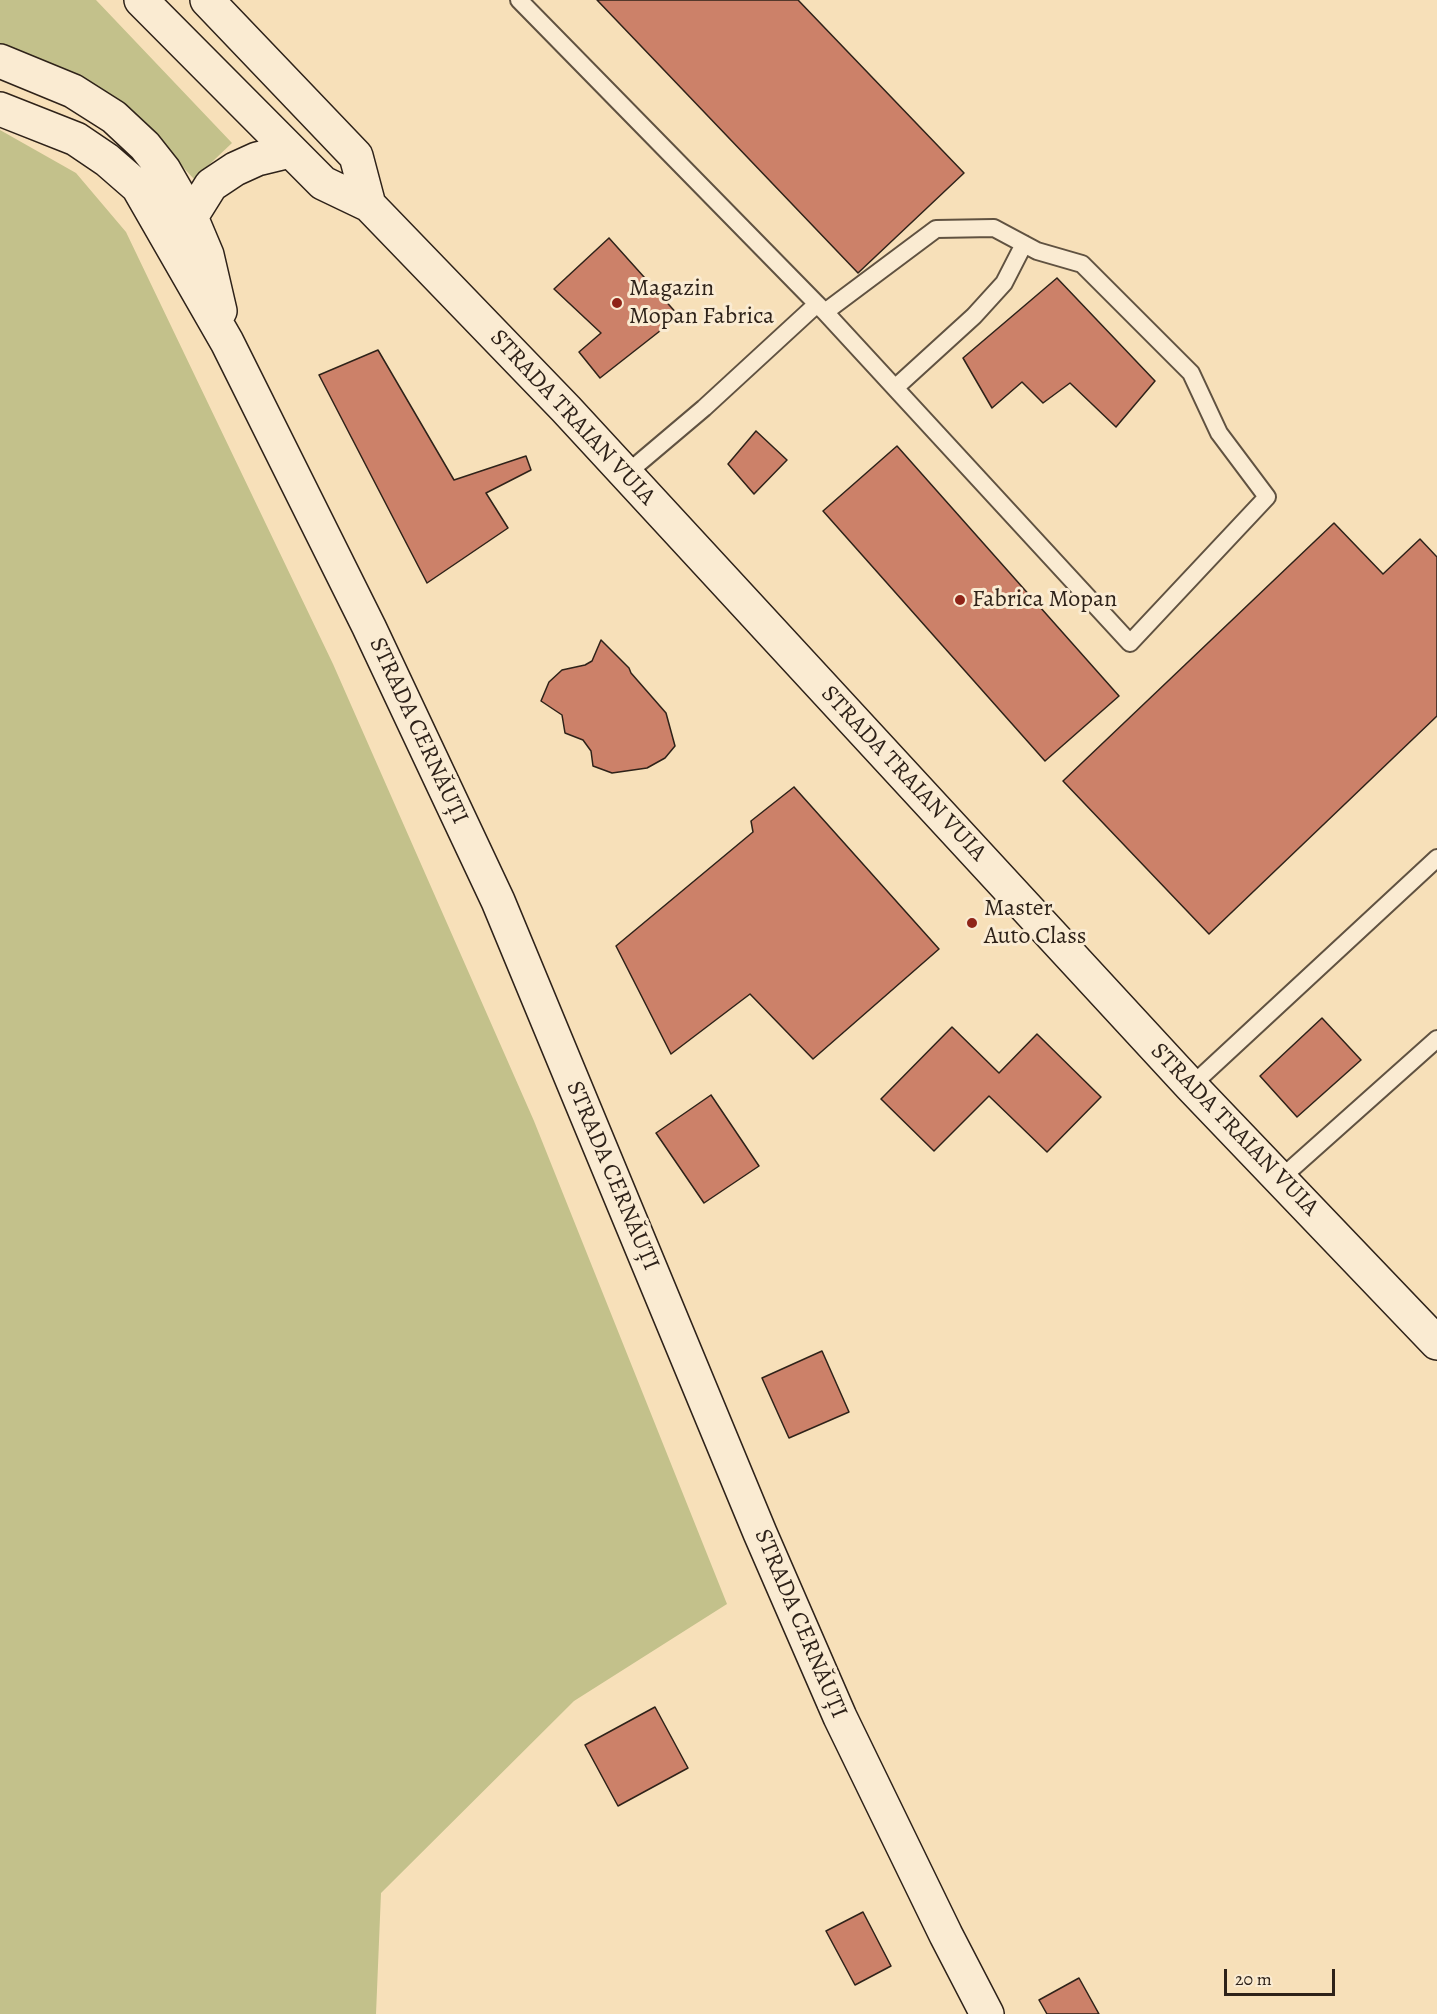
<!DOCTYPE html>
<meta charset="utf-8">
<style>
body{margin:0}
#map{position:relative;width:1437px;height:2014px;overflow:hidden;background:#f7e0b9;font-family:Alegreya,serif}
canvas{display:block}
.scale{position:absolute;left:1224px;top:1969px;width:111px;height:27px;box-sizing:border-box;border:3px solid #2e2219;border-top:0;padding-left:8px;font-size:18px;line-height:21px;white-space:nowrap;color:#2e2219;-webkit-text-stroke:4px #faebd2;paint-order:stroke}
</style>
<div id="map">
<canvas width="1437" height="2014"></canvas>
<div class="scale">20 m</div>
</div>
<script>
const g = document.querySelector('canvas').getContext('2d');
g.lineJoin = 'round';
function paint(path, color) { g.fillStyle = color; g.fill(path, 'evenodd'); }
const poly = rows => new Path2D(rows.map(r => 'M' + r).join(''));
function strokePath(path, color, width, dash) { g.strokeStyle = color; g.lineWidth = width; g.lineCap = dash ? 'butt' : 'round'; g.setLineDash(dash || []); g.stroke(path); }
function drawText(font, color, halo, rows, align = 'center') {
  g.font = font + ' Alegreya,serif'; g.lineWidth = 6; g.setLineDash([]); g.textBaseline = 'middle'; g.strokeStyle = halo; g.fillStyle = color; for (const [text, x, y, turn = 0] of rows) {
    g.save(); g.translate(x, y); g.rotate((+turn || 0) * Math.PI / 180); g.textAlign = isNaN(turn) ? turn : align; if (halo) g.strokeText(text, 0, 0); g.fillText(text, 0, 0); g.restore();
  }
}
paint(poly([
 [0,0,96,0,232,143,194,179,131,112,0,50],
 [0,130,76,173,126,232,333,664,534,1121,727,1604,574,1701,381,1893,376,2014,0,2014]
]), '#c3c18b');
const building = poly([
 [597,0,798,0,964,173,858,273,597,0],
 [609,238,679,316,600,378,579,352,601,333,554,289,609,238],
 [1057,278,1155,381,1116,427,1070,383,1043,403,1022,382,992,408,963,358,1057,278],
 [378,350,454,480,526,456,531,470,486,493,508,528,427,583,319,375,378,350],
 [756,431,787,460,754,494,728,464,756,431],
 [897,446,1119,696,1045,761,823,511,897,446],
 [1334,523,1383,574,1420,539,1437,557,1437,716,1209,934,1063,781,1334,523],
 [601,640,629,668,631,673,666,713,675,746,665,758,647,768,612,773,593,766,591,751,583,740,565,733,562,715,541,701,549,682,562,670,585,665,592,661,601,640],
 [794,787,939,949,813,1059,750,994,671,1054,616,946,753,832,751,821,794,787],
 [1322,1018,1361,1060,1297,1117,1260,1076,1322,1018],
 [952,1027,999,1073,1037,1034,1101,1097,1047,1152,989,1096,934,1151,881,1099,952,1027],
 [711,1095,759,1166,704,1203,656,1133,711,1095],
 [822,1351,849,1412,789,1438,762,1378,822,1351],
 [655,1707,688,1768,618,1806,585,1745,655,1707],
 [863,1912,891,1966,855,1985,826,1931,863,1912],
 [1079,1978,1099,2014,1047,2014,1039,2000,1079,1978]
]);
paint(building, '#cc8169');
strokePath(building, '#2e2219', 1.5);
const lane = poly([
 [519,0,817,304,825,312,1130,643,1267,497,1219,433,1191,373,1082,264,1037,251,994,228,936,229,825,312],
 [895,388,974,316,1004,283,1024,244],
 [626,474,704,408,817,304],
 [1191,1086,1437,858],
 [1280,1179,1437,1039]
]);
const secondary = poly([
 [141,0,323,183,369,205,566,409,1191,1086,1437,1343],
 [207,0,356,156,369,205],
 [0,61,73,91,114,117,145,146,164,170,191,217,207,255,220,311],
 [0,109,76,139,107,160,138,187,227,342,369,627,498,901,760,1533,840,1717,946,1935,987,2014],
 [191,217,211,185,235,169,257,159,290,151]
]);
strokePath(lane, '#605241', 20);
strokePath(secondary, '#2e2219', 36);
strokePath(lane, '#faebd2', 16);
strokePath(secondary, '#faebd2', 33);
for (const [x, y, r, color] of [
 [617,303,6,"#8f2418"],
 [960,600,6,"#8f2418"],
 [972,923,6,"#8f2418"]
]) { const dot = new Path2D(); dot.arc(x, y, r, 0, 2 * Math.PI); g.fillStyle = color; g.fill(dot); strokePath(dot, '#faebd2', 2); }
drawText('24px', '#2e2219', '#faebd2', [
 ["Magazin",629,289],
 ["Mopan Fabrica",629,317],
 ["Fabrica Mopan",972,600],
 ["Master",984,909],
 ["Auto Class",984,937]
], 'left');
drawText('24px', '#2e2219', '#faebd2', [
 ["STRADA TRAIAN VUIA",572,418,47],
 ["STRADA CERNĂUȚI",418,731,65],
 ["STRADA TRAIAN VUIA",903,774,47],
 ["STRADA TRAIAN VUIA",1234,1130,46],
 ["STRADA CERNĂUȚI",612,1176,67],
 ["STRADA CERNĂUȚI",800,1624,67]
]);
</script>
